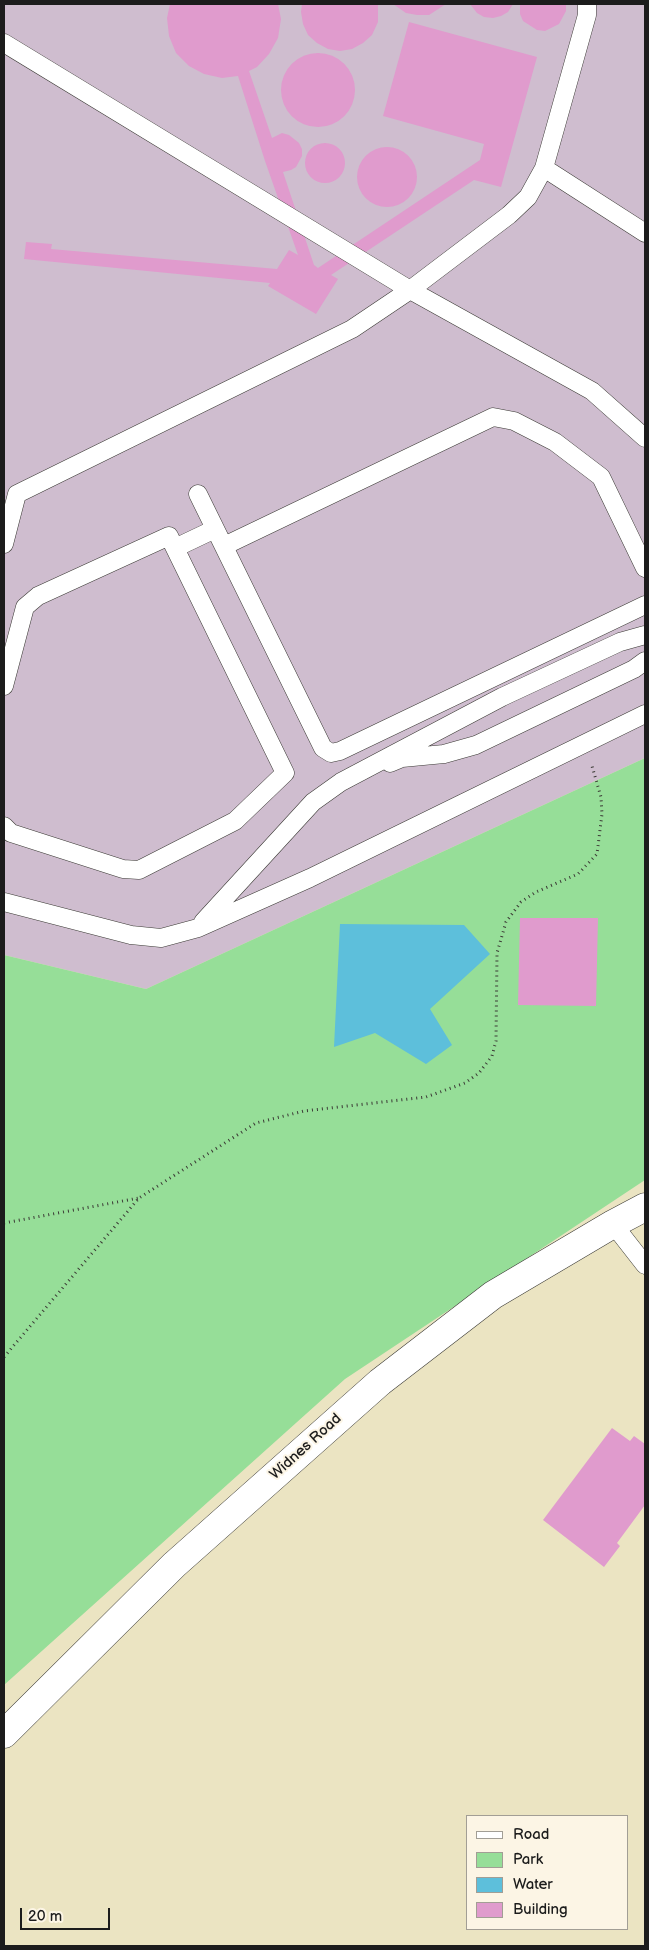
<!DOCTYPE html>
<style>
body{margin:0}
#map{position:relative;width:649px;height:1950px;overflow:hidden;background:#ebe4c2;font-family:"Balsamiq Sans",sans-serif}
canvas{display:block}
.frame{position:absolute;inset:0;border:5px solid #1c1c1c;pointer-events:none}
.legend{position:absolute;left:466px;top:1815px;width:162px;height:115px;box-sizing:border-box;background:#fcf5e5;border:1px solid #a29e95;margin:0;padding:6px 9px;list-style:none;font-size:15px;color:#1c1c1c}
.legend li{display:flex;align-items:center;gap:10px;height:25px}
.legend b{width:25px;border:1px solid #a29e95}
.scale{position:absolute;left:20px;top:1908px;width:90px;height:22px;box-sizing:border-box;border:2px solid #1c1c1c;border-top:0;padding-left:6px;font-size:15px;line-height:18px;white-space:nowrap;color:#1c1c1c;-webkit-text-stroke:4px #fcf5e5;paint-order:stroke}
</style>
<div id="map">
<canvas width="649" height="1950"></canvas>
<div class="frame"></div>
<ul class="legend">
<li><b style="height:6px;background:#fff"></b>Road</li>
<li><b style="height:14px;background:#96de98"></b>Park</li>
<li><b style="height:14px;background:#5dbfdb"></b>Water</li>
<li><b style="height:14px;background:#e09bcd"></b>Building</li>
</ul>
<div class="scale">20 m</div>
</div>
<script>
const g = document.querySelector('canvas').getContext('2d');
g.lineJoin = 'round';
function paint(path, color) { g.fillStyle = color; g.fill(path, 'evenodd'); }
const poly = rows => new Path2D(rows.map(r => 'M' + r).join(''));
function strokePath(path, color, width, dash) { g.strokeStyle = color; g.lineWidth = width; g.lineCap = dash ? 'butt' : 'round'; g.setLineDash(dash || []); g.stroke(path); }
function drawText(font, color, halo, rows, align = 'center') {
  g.font = font + ' "Balsamiq Sans",sans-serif'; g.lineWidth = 4; g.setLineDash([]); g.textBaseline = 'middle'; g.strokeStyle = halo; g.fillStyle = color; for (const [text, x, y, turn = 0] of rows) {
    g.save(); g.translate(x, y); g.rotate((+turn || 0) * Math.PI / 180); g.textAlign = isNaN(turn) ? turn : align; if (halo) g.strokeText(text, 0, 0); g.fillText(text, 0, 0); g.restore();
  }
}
paint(poly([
 [4,4,645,4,645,758,146,989,4,955]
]), '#cfbdcf');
paint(poly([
 [645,758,645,1180,345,1379,4,1685,4,955,146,989]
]), '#96de98');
paint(poly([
 [340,924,464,925,490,954,430,1009,452,1045,426,1064,375,1033,334,1047]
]), '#5dbfdb');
paint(poly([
 [170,4,278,4,281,19,278,38,269,54,257,67,249,71,272,138,282,133,289,135,299,143,302,149,302,156,296,167,291,170,283,172,314,265,318,268,480,160,484,144,383,116,409,22,537,57,501,187,474,180,331,275,338,279,316,314,268,286,270,283,24,259,26,242,52,244,51,249,277,269,289,250,298,255,265,161,238,76,222,78,204,74,189,66,176,53,169,36,167,18],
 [302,4,378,4,378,22,372,35,363,43,352,49,340,51,328,49,317,43,308,35,303,24,301,12],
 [393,4,446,4,429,15,417,15,406,13],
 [470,4,513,4,508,12,501,16,493,18,484,17,477,13],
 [520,4,566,4,566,11,559,24,545,31,537,30,523,21,520,14],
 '281 90a37 37 0 1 1 74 0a37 37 0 1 1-74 0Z',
 '305 163a20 20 0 1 1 40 0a20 20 0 1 1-40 0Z',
 '357 177a30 30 0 1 1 60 0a30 30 0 1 1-60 0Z',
 [520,918,598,918,596,1006,518,1005],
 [612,1428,630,1441,634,1436,645,1444,645,1505,617,1543,620,1546,604,1567,543,1520]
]), '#e09bcd');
const service = poly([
 [4,43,410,290,592,391,645,438],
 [544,168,645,233],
 [198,494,323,748,331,753,340,751,645,605],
 [4,544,17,494,352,329,410,290,509,215,528,197,544,168,587,15,587,4],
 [224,546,493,417,514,421,555,442,601,477,645,568],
 [175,548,215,529],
 [4,686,25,607,38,596,169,536,285,773,235,821,139,870,123,869,11,833,4,826],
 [390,763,402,758,444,754,476,745,634,669,645,661],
 [4,902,131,935,161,938,198,928,310,878,645,714],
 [203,922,313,802,341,782,502,697,620,642,645,635],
 [613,1224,645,1265]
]);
const primary = poly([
 [4,1734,174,1565,380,1382,493,1295,613,1224,645,1207]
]);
strokePath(service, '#3b3a35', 19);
strokePath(primary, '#3b3a35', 29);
strokePath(poly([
 [4,1223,139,1198],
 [4,1357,139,1198,256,1123,304,1111,426,1097,465,1083,479,1073,492,1056,496,1041,497,953,506,922,521,902,536,892,578,874,597,854,602,814,601,797,592,766]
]), '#3b3a35', 3, [1, 4]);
strokePath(service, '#fff', 18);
strokePath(primary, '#fff', 28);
drawText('15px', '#1c1c1c', '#fcf5e5', [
 ["Widnes Road",306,1447,-42]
]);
</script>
